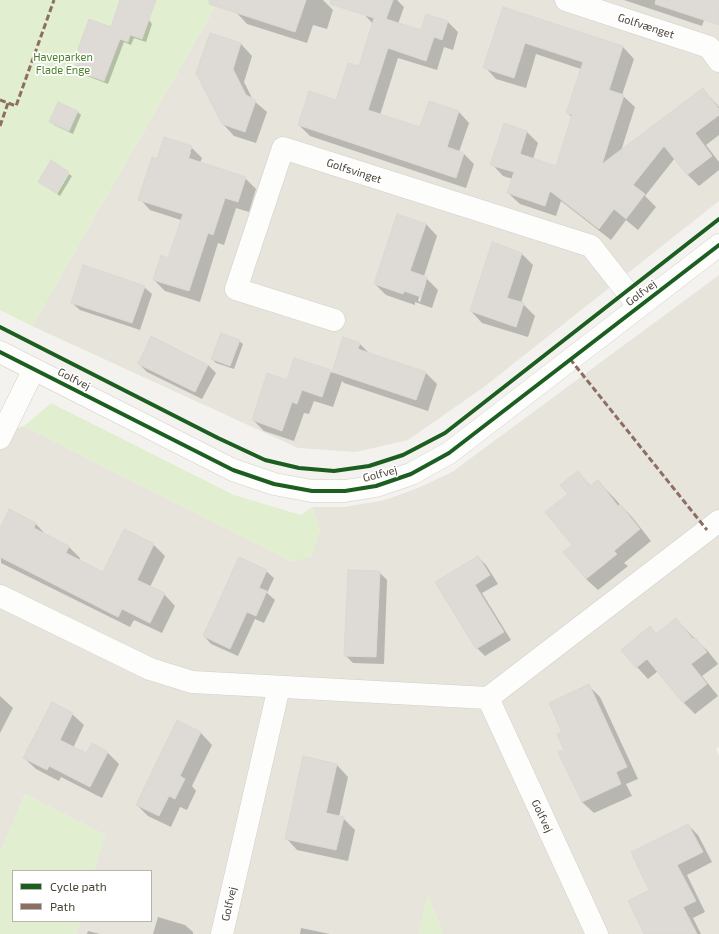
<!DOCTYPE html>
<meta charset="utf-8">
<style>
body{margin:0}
#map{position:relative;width:719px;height:934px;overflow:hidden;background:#f4f2ee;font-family:"Exo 2",sans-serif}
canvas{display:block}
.legend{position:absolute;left:12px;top:870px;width:140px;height:52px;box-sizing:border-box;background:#fff;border:1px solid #b7b4b0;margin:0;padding:5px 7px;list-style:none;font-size:12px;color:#4b4439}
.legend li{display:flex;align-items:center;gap:8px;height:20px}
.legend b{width:20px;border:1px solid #b7b4b0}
</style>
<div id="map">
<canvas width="719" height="934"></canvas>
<ul class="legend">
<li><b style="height:5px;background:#1b5e20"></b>Cycle path</li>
<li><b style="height:5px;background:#8d6e63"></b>Path</li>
</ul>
</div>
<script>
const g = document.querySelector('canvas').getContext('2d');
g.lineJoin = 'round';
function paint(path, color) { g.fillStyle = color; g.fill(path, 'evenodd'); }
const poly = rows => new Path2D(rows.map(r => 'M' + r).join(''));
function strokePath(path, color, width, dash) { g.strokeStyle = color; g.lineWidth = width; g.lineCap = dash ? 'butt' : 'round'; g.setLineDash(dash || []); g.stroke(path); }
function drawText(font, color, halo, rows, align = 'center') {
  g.font = font + ' "Exo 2",sans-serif'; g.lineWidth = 3.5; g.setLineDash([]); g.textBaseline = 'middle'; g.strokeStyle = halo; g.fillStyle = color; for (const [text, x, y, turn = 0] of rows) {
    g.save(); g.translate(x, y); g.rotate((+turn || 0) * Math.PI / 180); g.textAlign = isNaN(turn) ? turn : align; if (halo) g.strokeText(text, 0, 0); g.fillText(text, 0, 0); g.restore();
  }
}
paint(poly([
 [219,0,719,0,719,201,484,387,408,440,356,452,298,448,32,326],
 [719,275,719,747,716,749,719,755,719,934,443,934,428,894,419,934,76,934,80,921,151,921,151,871,94,871,105,835,25,794,0,853,0,434,24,426,293,562,320,531,312,507,344,507,385,500,418,488,452,472]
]), '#e7e4dc');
paint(poly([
 [0,0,219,0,32,326,0,310],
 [51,403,234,495,301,515,312,507,320,531,312,556,293,562,24,426],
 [25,794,105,835,94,871,13,871,13,921,80,921,76,934,0,934,0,853],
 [428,894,443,934,419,934]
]), '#e1eecf');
paint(poly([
 [240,0,323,0,333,10,327,29,313,25,307,43,247,24,236,12],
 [368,0,397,0,404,7,398,24,422,32,427,15,448,22,458,32,453,50,444,47,437,70,398,58,380,115,421,129,430,102,459,112,469,123,459,152,464,154,474,164,466,188,310,136,299,125,336,101,359,67,373,24,364,14],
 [624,0,711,0,702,26],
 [118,9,149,20,152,24,146,42,134,38,131,45,124,42,108,84,79,73,75,69,112,28],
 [503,9,623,47,634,59,622,95,635,107,621,151,703,89,719,107,719,135,706,145,719,162,719,170,699,186,687,174,675,158,645,196,656,207,638,230,626,220,611,240,561,201,556,216,520,204,508,193,513,179,503,176,492,164,505,124,527,132,538,143,533,159,557,167,573,118,567,113,581,69,536,54,526,88,496,79,485,67],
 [211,34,241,44,252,56,244,82,253,100,267,112,256,143,234,136,223,124],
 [59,103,78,112,81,115,73,134,54,125,50,121],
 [191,147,202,158,200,163,245,178,256,189,249,212,236,208,224,245,218,243,200,302,165,291,154,280,169,259,181,220,150,210,140,199,158,160],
 [189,152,191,152,187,163],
 [69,174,72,176,60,196,57,194],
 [426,224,437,236,424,276,438,290,432,308,415,302,415,305,386,295,375,284],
 [424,283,426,283,420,302,418,301],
 [493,244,522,254,533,265,521,303,523,304,535,316,528,337,482,323,471,311],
 [144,287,152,294,140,330,80,310,72,303],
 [343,339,360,344,370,354,425,372,437,384,428,411,344,383,342,381,333,407,314,401,309,414,304,413,294,441,264,431,253,420,288,381,330,371,332,373],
 [239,341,243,344,234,369,216,363,212,359],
 [139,364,208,365,216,373,202,399,147,372],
 [577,472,591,486,598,481,632,517,651,541,624,563,628,566,598,590,586,579,565,552,573,545,569,494],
 [10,511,36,524,47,536,69,547,80,558,79,561,104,573,125,530,154,545,165,556,150,587,164,594,175,606,162,633,134,620,130,627,1,563,0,530],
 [478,557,486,565,498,584,482,593,511,640,485,656,477,648,436,583],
 [266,571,274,578,267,593,275,600,264,623,255,619,238,656,211,644,204,636],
 [379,572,387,580,384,664,353,663,345,655],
 [676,619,695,639,707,650,718,664,702,676,718,696,695,714,683,702,658,671,648,679,637,667,623,650,650,628,657,635],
 [588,685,600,697,638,779,626,784,632,796,594,813,582,802,560,753,565,750,564,732],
 [0,696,13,708,0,733],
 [72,714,84,725,73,748,87,755,107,752,119,764,102,798,61,777,59,781,36,769,24,758],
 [178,722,201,733,212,745,192,786,196,791,187,810,180,807,171,827,148,816,137,805],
 [337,765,348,777,339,817,343,818,355,830,348,861,297,850,286,838],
 [688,825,698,835,712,862,687,875,705,912,693,918,701,934,648,934,651,890],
 [158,917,185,925,193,932,193,934,153,934],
 [301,928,330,934,300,934],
 [88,931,100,934,87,934]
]), '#0003');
const building = poly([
 [120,0,156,0,142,39,130,35,128,42,120,39,104,81,74,70,80,53,78,49,89,19,111,27,120,0],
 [209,0,306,0,295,32,209,4,209,0],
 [331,0,393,0,386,19,421,30,426,14,448,21,442,40,434,37,426,61,388,48,368,110,420,127,429,101,459,111,447,147,464,153,456,178,298,125,309,91,336,100,348,63,359,66,374,18,330,4,331,0],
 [656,0,719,0,719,25,655,4,656,0],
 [503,7,623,46,609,90,624,95,602,164,703,88,719,109,719,115,695,133,712,156,687,175,664,146,633,185,645,194,626,219,614,209,599,229,550,191,545,206,507,193,514,172,490,165,504,123,527,131,520,154,556,166,572,115,566,113,583,62,525,43,514,78,483,68,503,7],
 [210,33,241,43,233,69,246,95,256,100,245,132,222,124,196,73,210,33],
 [58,102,78,111,69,131,49,122,58,102],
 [164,137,192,146,188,158,246,177,238,202,225,198,213,235,208,233,189,291,153,280,161,255,168,258,183,214,138,200,152,157,157,159,164,137],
 [51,160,69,172,56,193,38,182,51,160],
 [397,214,426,224,410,271,427,277,421,297,404,291,403,294,374,284,397,214],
 [492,242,522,253,507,298,524,303,516,327,470,311,492,242],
 [83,265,145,286,132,323,71,303,83,265],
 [221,333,240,340,230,366,211,359,221,333],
 [151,336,208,365,195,392,138,364,151,336],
 [343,337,360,343,358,349,426,372,416,400,332,372,343,337],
 [294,358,331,370,322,397,302,390,297,404,292,402,282,431,252,420,267,373,287,380,294,358],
 [578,471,590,486,598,480,618,506,620,504,640,529,614,551,617,554,586,579,563,552,572,545,545,512,568,494,560,485,578,471],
 [9,509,36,523,34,528,69,546,66,553,103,572,124,529,154,544,137,580,165,593,150,623,122,609,118,617,0,557,0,528,9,509],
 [478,556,490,575,475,585,504,632,476,649,435,582,478,556],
 [239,557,267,570,259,588,267,591,256,616,247,612,230,649,203,636,239,557],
 [348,570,380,571,376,657,344,656,348,570],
 [676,618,693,639,695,637,707,652,691,664,707,684,683,703,647,659,636,668,621,650,650,626,656,634,676,618],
 [589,684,627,767,616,772,621,784,582,802,558,752,564,750,557,734,562,732,549,703,589,684],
 [52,702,73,713,60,740,86,753,92,743,108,752,90,787,49,766,47,770,23,758,52,702],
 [177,720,201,732,180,776,185,779,175,799,169,796,159,816,136,805,177,720],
 [303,756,337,764,326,813,344,817,336,850,285,839,303,756],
 [688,824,703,852,677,865,696,901,683,907,697,934,644,934,628,901,649,890,631,852,688,824]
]);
paint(building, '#dedbd6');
strokePath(building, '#dcd9d4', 1);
const minor = poly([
 [566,0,709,47,719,61],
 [334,320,236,289,283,148,591,246,638,306],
 [0,352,233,470,274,484,312,491,345,491,376,486,411,474,449,453,719,245],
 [0,438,34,369],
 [0,596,150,669,192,682,488,698,719,521],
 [488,698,597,934],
 [222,934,279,687]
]);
strokePath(minor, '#d2d0cb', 23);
strokePath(minor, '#fdfdfc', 22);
strokePath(poly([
 [0,100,16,106,54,0],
 [0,126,8,103],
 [570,359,707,530]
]), '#8d6e63', 3, [6, 3]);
strokePath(poly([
 [0,327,218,438,265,460,299,468,334,471,369,466,403,455,445,433,719,219],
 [0,352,233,470,274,484,312,491,345,491,376,486,411,474,449,453,719,245]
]), '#1b5e20', 4);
drawText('11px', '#4b4439', '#fff', [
 ["Golfvænget",646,26,18],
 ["Golfsvinget",354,171,18],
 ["Golfvej",641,293,-37],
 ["Golfvej",74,379,27],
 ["Golfvej",380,474,-15],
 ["Golfvej",542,816,65],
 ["Golfvej",229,904,-77]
]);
drawText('11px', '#4a7f2a', '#fff', [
 ["Haveparken",63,57],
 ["Flade Enge",63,70]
]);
</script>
